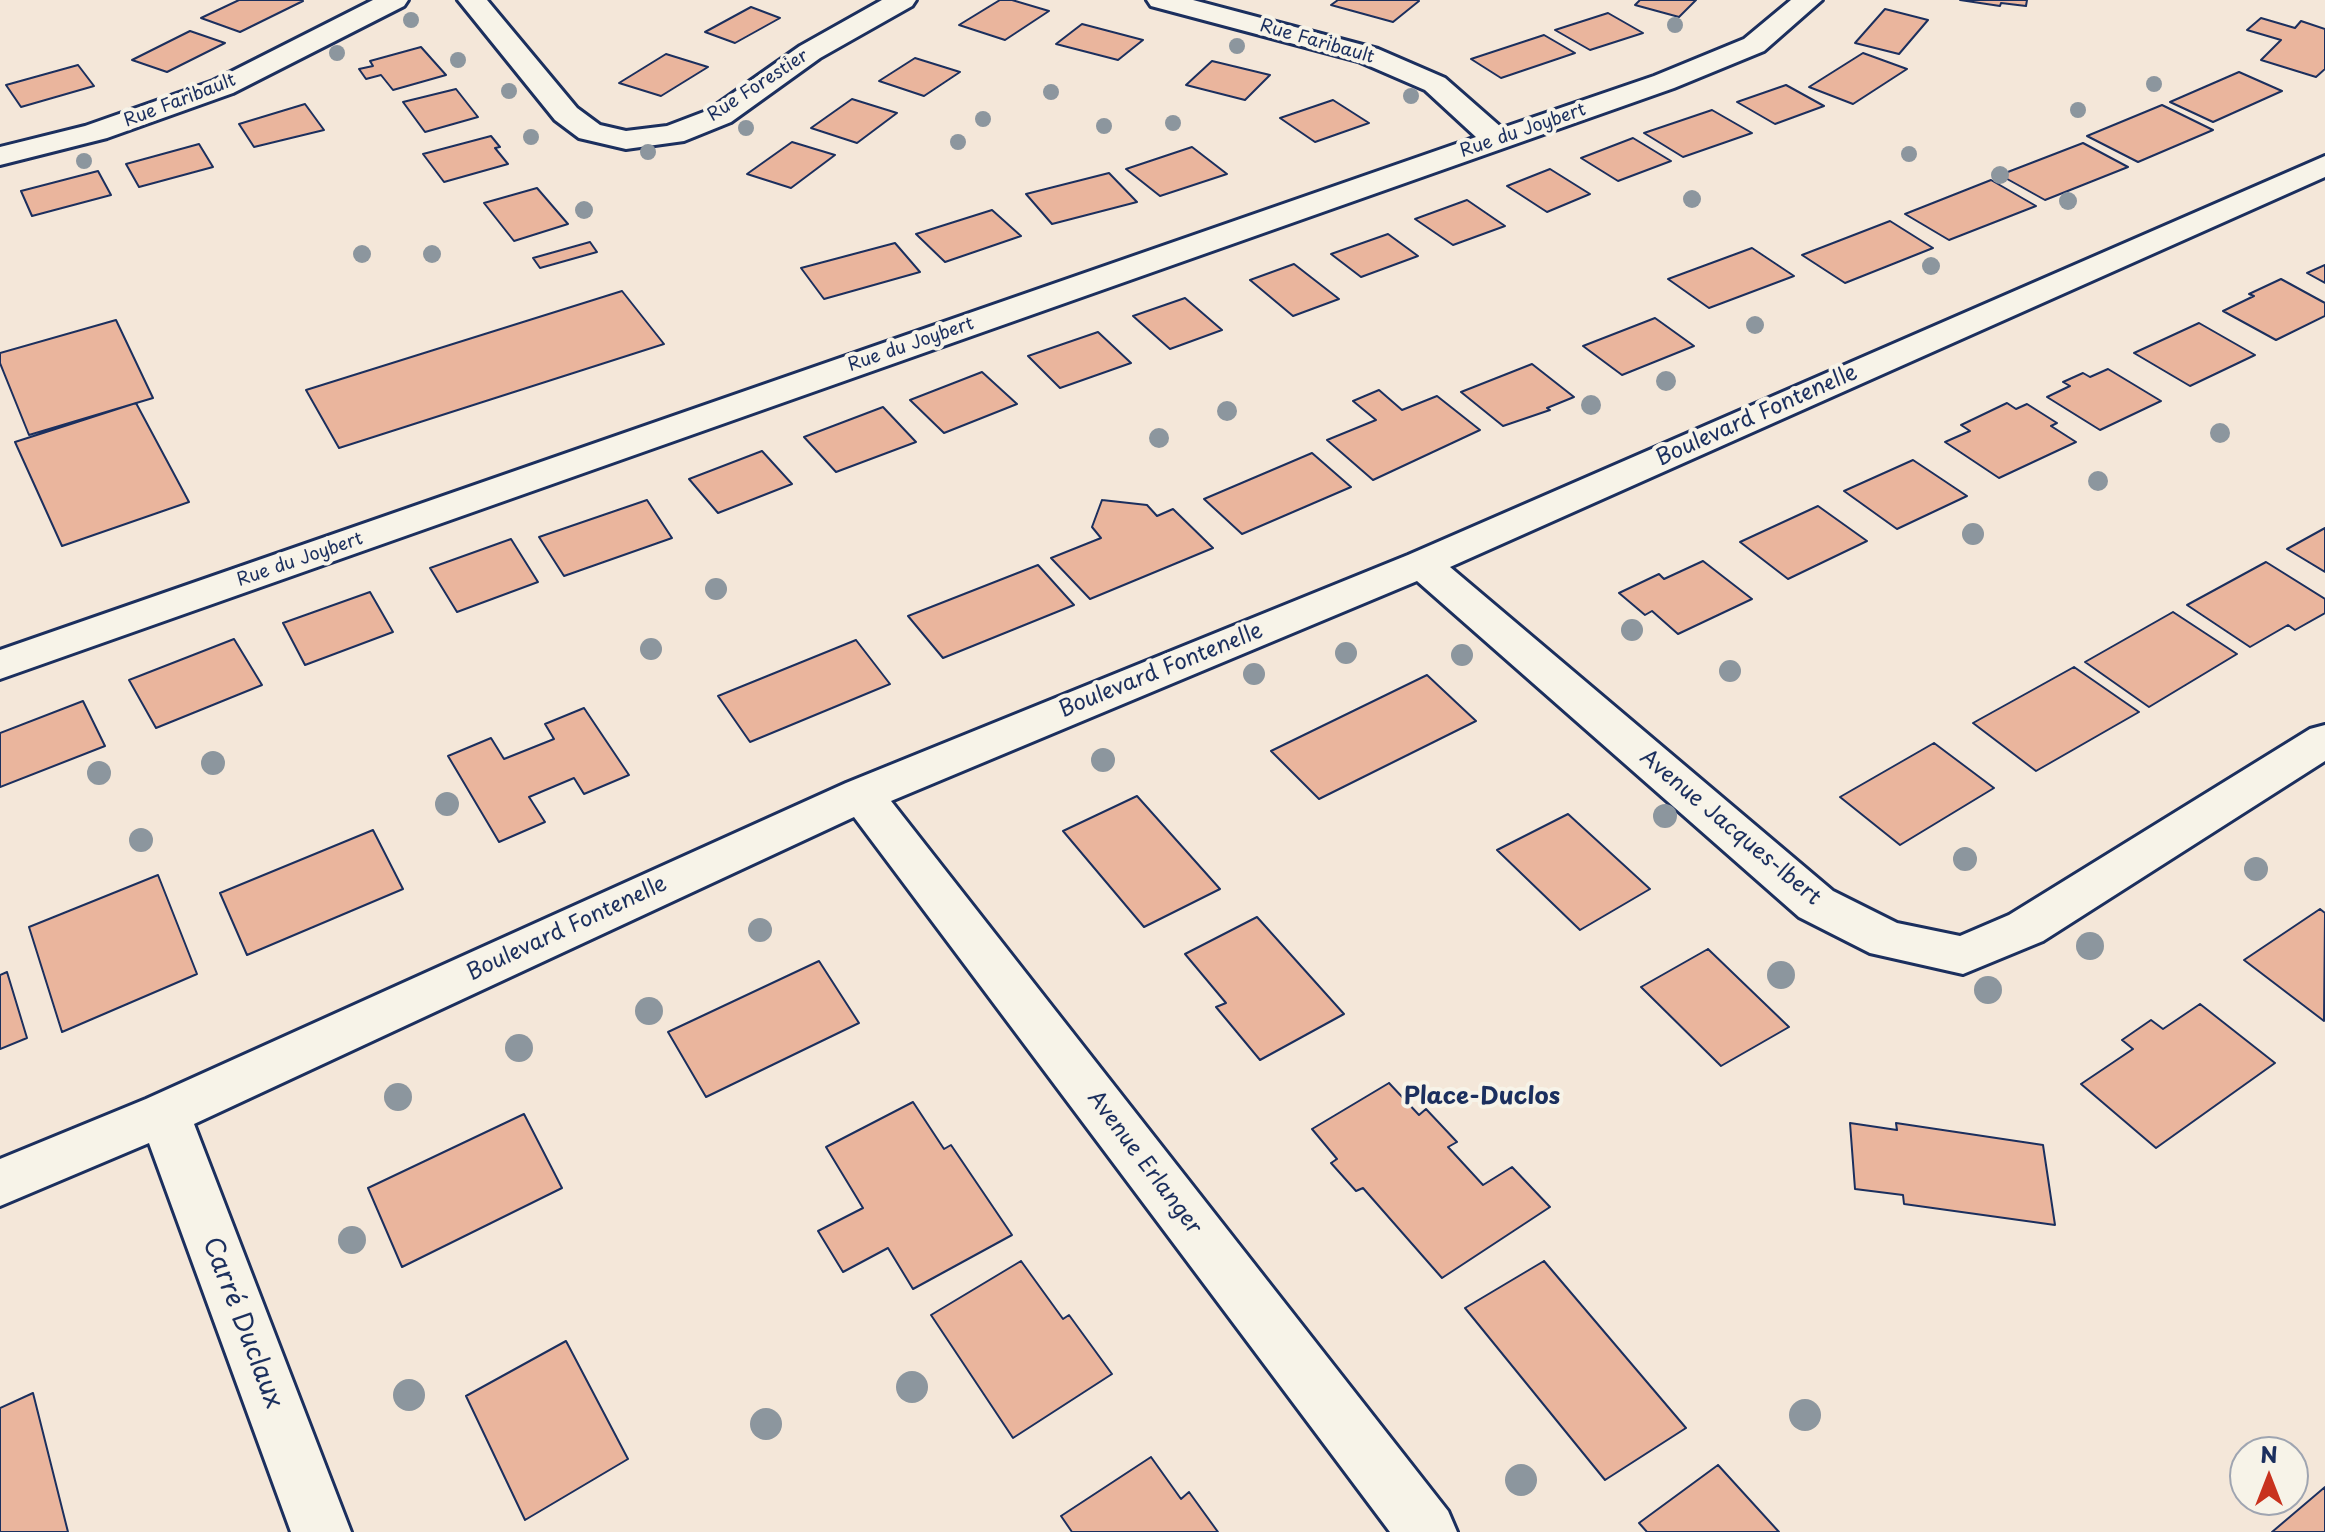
<!DOCTYPE html>
<meta charset="utf-8">
<style>
body{margin:0}
#map{position:relative;width:2325px;height:1532px;overflow:hidden;background:#f4e7d9;font-family:"Playpen Sans",sans-serif}
canvas{display:block}
.north{position:absolute;left:2229px;top:1436px;width:80px;height:80px;box-sizing:border-box;background:#f7f3e8;border:2px solid #9fa5b1;border-radius:50%;rotate:0deg;font-size:22px;font-weight:700;line-height:32px;text-align:center;color:#1b2f5e}
.north::after{content:'';display:block;margin:auto;width:28px;height:36px;background:#c8321e;clip-path:polygon(50% 0,100% 100%,50% 72%,0 100%)}
</style>
<div id="map">
<canvas width="2325" height="1532"></canvas>
<div class="north">N</div>
</div>
<script>
const g = document.querySelector('canvas').getContext('2d');
g.lineJoin = 'round';
function paint(path, color) { g.fillStyle = color; g.fill(path, 'evenodd'); }
const poly = rows => new Path2D(rows.map(r => 'M' + r).join(''));
function strokePath(path, color, width, dash) { g.strokeStyle = color; g.lineWidth = width; g.lineCap = dash ? 'butt' : 'round'; g.setLineDash(dash || []); g.stroke(path); }
function drawText(font, color, halo, rows, align = 'center') {
  g.font = font + ' "Playpen Sans",sans-serif'; g.lineWidth = 8; g.setLineDash([]); g.textBaseline = 'middle'; g.strokeStyle = halo; g.fillStyle = color; for (const [text, x, y, turn = 0] of rows) {
    g.save(); g.translate(x, y); g.rotate((+turn || 0) * Math.PI / 180); g.textAlign = isNaN(turn) ? turn : align; if (halo) g.strokeText(text, 0, 0); g.fillText(text, 0, 0); g.restore();
  }
}
const building = poly([
 [239,0,299,0,303,1,240,32,201,18,239,0],
 [1000,0,1012,0,1049,11,1005,40,959,25,1000,0],
 [1338,0,1418,0,1419,1,1393,22,1331,5,1338,0],
 [1640,0,1696,0,1679,17,1635,5,1640,0],
 [1960,0,2027,0,2026,6,2001,3,2000,6,1960,0],
 [751,7,780,18,735,43,705,32,751,7],
 [1885,9,1928,20,1899,54,1855,43,1885,9],
 [1608,13,1643,33,1590,50,1555,30,1608,13],
 [2261,18,2295,28,2301,21,2325,29,2325,69,2316,77,2261,60,2281,40,2247,30,2261,18],
 [1082,24,1143,40,1118,60,1056,44,1082,24],
 [190,31,225,43,167,72,132,60,190,31],
 [1544,35,1575,53,1501,78,1471,59,1544,35],
 [421,47,446,75,393,90,381,75,366,79,359,69,373,66,370,61,421,47],
 [1863,53,1907,69,1853,104,1809,87,1863,53],
 [666,54,708,67,661,96,619,83,666,54],
 [915,58,960,72,924,96,879,81,915,58],
 [1212,61,1270,75,1245,100,1186,85,1212,61],
 [78,65,94,86,21,107,6,85,78,65],
 [2239,72,2282,91,2213,122,2170,102,2239,72],
 [1786,85,1824,106,1775,124,1737,102,1786,85],
 [456,89,478,117,425,132,403,102,456,89],
 [852,99,897,113,857,143,811,128,852,99],
 [1333,100,1369,123,1315,142,1280,118,1333,100],
 [305,104,324,130,254,147,239,124,305,104],
 [2162,105,2213,130,2138,162,2087,136,2162,105],
 [1712,110,1752,133,1683,157,1644,133,1712,110],
 [491,136,500,147,495,148,508,164,444,182,423,154,491,136],
 [1633,138,1671,161,1618,181,1581,158,1633,138],
 [792,142,835,155,791,188,747,174,792,142],
 [2083,143,2128,167,2045,200,2000,175,2083,143],
 [199,144,213,167,139,187,126,164,199,144],
 [1192,147,1227,174,1160,196,1126,169,1192,147],
 [1550,169,1590,194,1547,212,1507,186,1550,169],
 [98,171,111,195,32,216,21,191,98,171],
 [1109,173,1137,202,1052,224,1026,194,1109,173],
 [1991,180,2036,206,1949,240,1905,214,1991,180],
 [537,188,568,224,514,241,484,203,537,188],
 [1467,200,1505,226,1453,245,1415,219,1467,200],
 [992,210,1021,236,945,262,916,234,992,210],
 [1890,221,1933,248,1845,283,1802,255,1890,221],
 [1388,234,1418,256,1361,277,1331,254,1388,234],
 [590,242,597,252,540,268,533,258,590,242],
 [895,243,920,272,824,299,801,268,895,243],
 [1752,248,1794,276,1709,308,1668,279,1752,248],
 [1294,264,1339,299,1293,316,1250,280,1294,264],
 [2325,265,2325,283,2307,273,2325,265],
 [2281,279,2325,303,2325,316,2276,340,2223,311,2254,296,2249,294,2281,279],
 [622,291,664,344,339,448,306,390,622,291],
 [1185,298,1222,330,1170,349,1133,316,1185,298],
 [1655,318,1694,346,1622,375,1583,346,1655,318],
 [116,320,153,398,29,435,0,363,0,353,116,320],
 [2199,323,2255,355,2190,386,2134,353,2199,323],
 [1098,332,1131,363,1060,388,1028,356,1098,332],
 [1532,364,1574,397,1547,408,1550,410,1503,426,1461,392,1532,364],
 [2108,369,2161,401,2100,430,2047,397,2070,386,2063,382,2083,373,2090,377,2108,369],
 [982,372,1017,404,944,433,910,400,982,372],
 [1379,390,1402,410,1437,396,1480,430,1373,480,1327,440,1376,420,1353,401,1379,390],
 [136,403,189,502,62,546,15,442,136,403],
 [2007,403,2016,409,2027,404,2057,423,2051,426,2076,442,1999,478,1945,442,1970,431,1961,425,2007,403],
 [883,407,916,442,836,472,804,437,883,407],
 [762,451,792,484,718,513,689,479,762,451],
 [1312,453,1351,487,1242,534,1204,499,1312,453],
 [1913,460,1967,496,1897,529,1844,491,1913,460],
 [647,500,672,538,564,576,539,537,647,500],
 [1102,500,1147,505,1157,516,1173,509,1213,548,1090,599,1051,558,1101,538,1092,527,1102,500],
 [1818,506,1867,541,1788,579,1740,542,1818,506],
 [2325,528,2325,572,2287,549,2325,528],
 [511,539,538,582,457,612,430,568,511,539],
 [1703,561,1752,599,1678,634,1652,611,1645,615,1619,593,1659,574,1664,579,1703,561],
 [2266,562,2325,599,2325,613,2295,630,2288,625,2250,647,2187,605,2266,562],
 [1038,565,1074,605,943,658,908,616,1038,565],
 [370,592,393,632,305,665,283,623,370,592],
 [2173,612,2237,654,2149,707,2085,662,2173,612],
 [234,639,262,685,156,728,129,680,234,639],
 [856,640,890,684,750,742,718,696,856,640],
 [2074,667,2139,712,2036,771,1973,723,2074,667],
 [1427,675,1476,721,1319,799,1271,751,1427,675],
 [83,701,105,746,0,787,0,733,83,701],
 [584,708,629,775,584,794,574,778,529,797,545,822,499,842,448,756,491,738,504,759,554,739,545,724,584,708],
 [1934,743,1994,788,1900,845,1840,797,1934,743],
 [1137,796,1220,889,1144,927,1063,831,1137,796],
 [1568,814,1650,889,1580,930,1497,850,1568,814],
 [373,830,403,889,247,955,220,893,373,830],
 [158,875,197,974,62,1032,29,927,158,875],
 [2320,909,2325,913,2324,1021,2244,960,2320,909],
 [1257,917,1344,1014,1260,1060,1216,1007,1226,1003,1185,954,1257,917],
 [1708,949,1789,1027,1721,1066,1641,987,1708,949],
 [819,961,859,1023,706,1097,668,1032,819,961],
 [7,972,27,1038,0,1049,0,975,7,972],
 [2200,1004,2275,1063,2156,1148,2081,1084,2133,1049,2122,1040,2151,1020,2163,1029,2200,1004],
 [1389,1083,1419,1115,1426,1109,1457,1142,1448,1147,1483,1185,1512,1167,1550,1207,1442,1278,1363,1188,1356,1191,1331,1163,1337,1159,1312,1129,1389,1083],
 [913,1102,944,1149,951,1145,1012,1235,913,1289,888,1248,843,1272,818,1231,863,1208,826,1147,913,1102],
 [524,1114,562,1188,402,1267,368,1188,524,1114],
 [1850,1123,1897,1130,1896,1123,2043,1145,2055,1225,1904,1204,1903,1195,1855,1189,1850,1123],
 [1021,1261,1063,1319,1069,1315,1112,1374,1013,1438,931,1315,1021,1261],
 [1544,1261,1686,1428,1605,1480,1465,1308,1544,1261],
 [566,1341,628,1459,525,1520,466,1396,566,1341],
 [33,1393,68,1532,0,1532,0,1408,33,1393],
 [1151,1457,1181,1499,1189,1492,1218,1532,1072,1532,1061,1516,1151,1457],
 [1718,1465,1779,1532,1647,1532,1639,1523,1718,1465],
 [2325,1487,2325,1532,2272,1532,2325,1487]
]);
paint(building, '#eab59d');
strokePath(building, '#1b2f5e', 2);
const minor = poly([
 [373,0,408,0,404,6,233,93,107,138,0,165,0,147,85,126,213,81,373,0],
 [458,0,487,0,577,108,600,125,626,131,667,126,709,110,800,46,882,0,916,0,912,6,820,58,731,122,684,141,626,149,579,138,555,120,458,0],
 [1147,0,1193,0,1378,49,1445,78,1502,128,1654,76,1744,39,1791,0,1822,0,1764,51,1674,88,0,679,0,650,1476,137,1425,90,1358,61,1151,6,1147,0],
 [2325,156,2325,177,1450,567,1833,891,1897,923,1960,936,2009,915,2310,729,2325,725,2325,761,2043,941,1963,974,1870,953,1799,917,1417,581,891,801,1448,1511,1457,1532,1390,1532,854,817,194,1124,351,1532,291,1532,149,1143,0,1206,0,1159,146,1099,846,783,1408,555,2325,156]
]);
strokePath(minor, '#1b2f5e', 6);
paint(minor, '#f7f3e8');
g.fillStyle = '#8c969e';
for (const [x, y, r] of [
 [411,20,8],
 [1675,25,8],
 [1237,46,8],
 [337,53,8],
 [458,60,8],
 [2154,84,8],
 [509,91,8],
 [1051,92,8],
 [1411,96,8],
 [2078,110,8],
 [983,119,8],
 [1173,123,8],
 [1104,126,8],
 [746,128,8],
 [531,137,8],
 [958,142,8],
 [648,152,8],
 [1909,154,8],
 [84,161,8],
 [2000,175,9],
 [1692,199,9],
 [2068,201,9],
 [584,210,9],
 [362,254,9],
 [432,254,9],
 [1931,266,9],
 [1755,325,9],
 [1666,381,10],
 [1591,405,10],
 [1227,411,10],
 [2220,433,10],
 [1159,438,10],
 [2098,481,10],
 [1973,534,11],
 [716,589,11],
 [1632,630,11],
 [651,649,11],
 [1346,653,11],
 [1462,655,11],
 [1730,671,11],
 [1254,674,11],
 [1103,760,12],
 [213,763,12],
 [99,773,12],
 [447,804,12],
 [1665,816,12],
 [141,840,12],
 [1965,859,12],
 [2256,869,12],
 [760,930,12],
 [2090,946,14],
 [1781,975,14],
 [1988,990,14],
 [649,1011,14],
 [519,1048,14],
 [398,1097,14],
 [352,1240,14],
 [912,1387,16],
 [409,1395,16],
 [1805,1415,16],
 [766,1424,16],
 [1521,1480,16]
]) { g.beginPath(); g.arc(x, y, r, 0, 2 * Math.PI); g.fill(); }
drawText('18px', '#1b2f5e', '#f7f3e8', [
 ["Rue Faribault",1317,42,16],
 ["Rue Forestier",758,86,-33],
 ["Rue Faribault",180,101,-21],
 ["Rue du Joybert",1523,131,-19],
 ["Rue du Joybert",911,345,-19],
 ["Rue du Joybert",300,560,-19]
]);
drawText('22px', '#1b2f5e', '#f7f3e8', [
 ["Boulevard Fontenelle",1757,416,-24],
 ["Boulevard Fontenelle",1161,671,-22],
 ["Avenue Jacques-Ibert",1730,828,40],
 ["Boulevard Fontenelle",567,929,-25],
 ["Avenue Erlanger",1144,1163,53]
]);
drawText('bold 24px', '#1b2f5e', '#f7f3e8', [
 ["Place-Duclos",1482,1097]
]);
drawText('26px', '#1b2f5e', '#f7f3e8', [
 ["Carré Duclaux",242,1323,69]
]);
</script>
